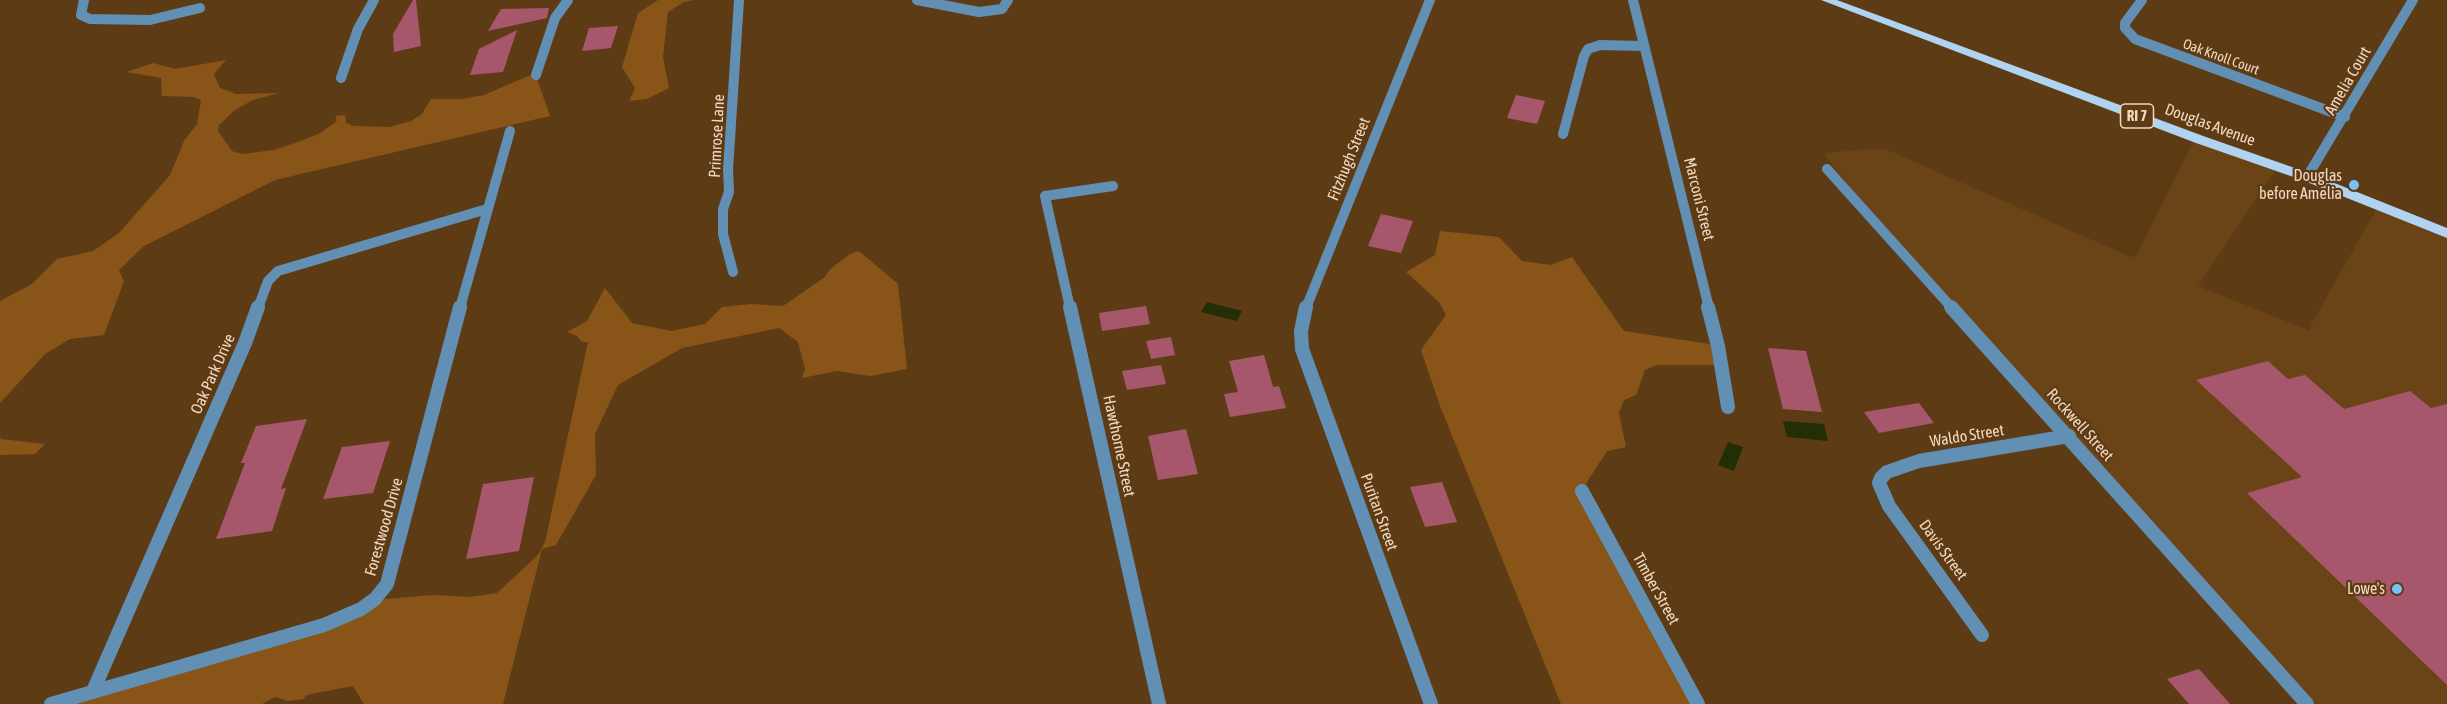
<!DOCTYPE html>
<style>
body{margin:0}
canvas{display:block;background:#5d3b15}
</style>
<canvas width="2447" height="704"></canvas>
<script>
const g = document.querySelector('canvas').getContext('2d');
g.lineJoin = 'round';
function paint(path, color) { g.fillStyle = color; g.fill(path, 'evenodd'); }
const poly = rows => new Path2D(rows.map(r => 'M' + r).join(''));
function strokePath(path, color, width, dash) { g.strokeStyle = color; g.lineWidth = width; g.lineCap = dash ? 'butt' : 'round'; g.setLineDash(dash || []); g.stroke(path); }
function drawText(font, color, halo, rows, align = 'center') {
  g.font = font + ' "Asap Condensed",sans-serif'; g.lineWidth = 4.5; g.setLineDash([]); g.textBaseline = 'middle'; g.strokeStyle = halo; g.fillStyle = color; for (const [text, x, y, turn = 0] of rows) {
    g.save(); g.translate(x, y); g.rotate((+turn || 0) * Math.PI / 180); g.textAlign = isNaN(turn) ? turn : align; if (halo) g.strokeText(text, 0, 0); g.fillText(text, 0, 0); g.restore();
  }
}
paint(poly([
 [2195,138,2276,169,2198,286,2310,331,2311,325,2378,206,2447,232,2447,704,2297,704,2170,562,1985,343,1902,252,1823,153,1883,148,2131,257,2136,256]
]), '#6a4317');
paint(poly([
 [658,0,694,0,684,2,668,12,663,57,669,88,647,99,629,101,635,88,622,67,638,13],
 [226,60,214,74,220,88,236,94,279,93,253,100,235,110,219,125,218,131,232,151,242,154,274,150,306,139,320,133,337,121,335,116,345,115,346,123,354,126,390,127,411,121,422,114,431,99,462,99,484,95,535,73,550,116,275,180,144,246,119,270,124,281,104,335,70,339,45,354,0,403,0,301,32,284,57,259,93,251,119,233,170,175,184,141,197,124,201,100,194,97,162,96,161,78,127,72,153,63,175,69],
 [1440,231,1499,237,1522,261,1551,265,1572,257,1624,331,1716,345,1720,365,1657,365,1645,370,1636,395,1624,400,1619,413,1626,447,1607,451,1582,490,1694,704,1561,704,1440,406,1421,350,1446,315,1439,302,1406,272,1435,255],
 [859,251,898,284,907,369,870,376,837,371,802,378,805,369,798,342,779,328,682,348,618,385,595,434,596,475,556,545,542,549,503,704,364,704,353,686,306,695,304,699,288,701,275,697,262,704,53,704,353,619,385,599,433,595,469,597,497,593,538,555,545,542,588,342,582,342,577,336,567,332,587,321,605,288,632,323,671,331,705,324,722,307,751,304,783,306,825,277,830,269,850,254],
 [0,435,1,439,45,444,35,454,0,455]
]), '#885418');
paint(poly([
 [1207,302,1242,311,1237,321,1201,312],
 [1783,421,1824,424,1828,441,1787,437],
 [1728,442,1743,447,1734,471,1718,465]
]), '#222e05');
paint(poly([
 [413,0,416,0,421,46,394,52,393,34],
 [549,8,547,18,488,31,501,9],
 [618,26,611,48,582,51,589,28],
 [517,30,503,72,470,75,479,49],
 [1516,95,1545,101,1537,124,1507,118],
 [1381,214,1413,221,1401,253,1368,246],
 [1146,306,1150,324,1102,331,1099,313],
 [1171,337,1175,355,1151,359,1146,341],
 [1768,348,1806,351,1822,412,1783,409],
 [1264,355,1273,387,1279,386,1286,408,1230,417,1224,394,1238,392,1229,361],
 [2268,361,2288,379,2305,375,2344,409,2410,391,2431,408,2447,404,2447,685,2247,493,2302,477,2196,380],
 [1161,365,1166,384,1127,390,1122,371],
 [1919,403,1934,423,1879,433,1864,412],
 [307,419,281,489,286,488,272,531,216,539,245,463,241,463,256,426],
 [1186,429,1198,474,1158,480,1148,436],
 [390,441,373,493,323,499,342,447],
 [534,477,519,551,466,559,483,484],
 [1442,482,1457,522,1425,527,1410,487],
 [2199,669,2230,704,2189,704,2167,679]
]), '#a7576c');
strokePath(poly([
 [84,0,81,15,90,19,150,20,200,8],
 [917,0,979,12,1002,9,1008,0],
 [1633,0,1709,308],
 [2142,0,2125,23,2125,28,2135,39,2345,117],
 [536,75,555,18,568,0],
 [341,78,358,29,374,0],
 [1563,134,1584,56,1588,49,1600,45,1643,46],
 [1827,169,1952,308],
 [2307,177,2413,0],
 [733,272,723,234,723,209,729,192,728,170,739,0],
 [258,308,268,281,278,271,487,209],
 [460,308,510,131],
 [1070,308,1045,196,1113,186],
 [1306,308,1430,0]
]), '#628fb4', 10);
strokePath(poly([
 [1070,307,1159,704],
 [1306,307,1301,331,1302,349,1431,704],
 [1708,307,1718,346,1728,407],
 [1951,307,2307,704],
 [1582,491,1698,704],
 [1982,635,1889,506,1879,483,1881,478,1887,472,1919,461,2069,436],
 [93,691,245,343,258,307],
 [51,704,324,625,361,609,375,599,387,584,460,307]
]), '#628fb4', 14);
paint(poly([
 [1821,0,1837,0,2206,137,2312,174,2447,228,2447,238,2302,180,2196,143,1821,0]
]), '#b0d3f1');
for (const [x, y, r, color] of [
 [2354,185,6,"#79bff8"],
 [2397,589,6,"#79bff8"]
]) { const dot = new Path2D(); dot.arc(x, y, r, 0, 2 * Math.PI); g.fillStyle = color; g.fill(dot); strokePath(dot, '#5d3b15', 2); }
drawText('14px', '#f3d8c0', '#5d3b15', [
 ["Oak Knoll Court",2221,57,20]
]);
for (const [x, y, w] of [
 [2137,116,33]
]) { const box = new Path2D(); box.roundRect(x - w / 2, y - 12, w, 24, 4.5); g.fillStyle = '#5d3b15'; g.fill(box); strokePath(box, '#f3d8c0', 1.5); }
drawText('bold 15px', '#f3d8c0', null, [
 ["RI 7",2137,116]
]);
drawText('16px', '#f3d8c0', '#5d3b15', [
 ["Amelia Court",2348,81,-60],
 ["Douglas Avenue",2210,125,20],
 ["Primrose Lane",717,136,-87],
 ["Fitzhugh Street",1349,159,-68],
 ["Marconi Street",1699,199,76],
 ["Oak Park Drive",213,374,-66],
 ["Rockwell Street",2080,425,48],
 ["Waldo Street",1967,436,-9],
 ["Hawthorne Street",1119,446,78],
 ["Puritan Street",1379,512,70],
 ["Forestwood Drive",384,527,-74],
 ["Davis Street",1943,550,54],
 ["Timber Street",1656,589,61]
]);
drawText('16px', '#f3d8c0', '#5d3b15', [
 ["Douglas",2342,176],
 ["before Amelia",2342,194],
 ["Lowe's",2385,589]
], 'right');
</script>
